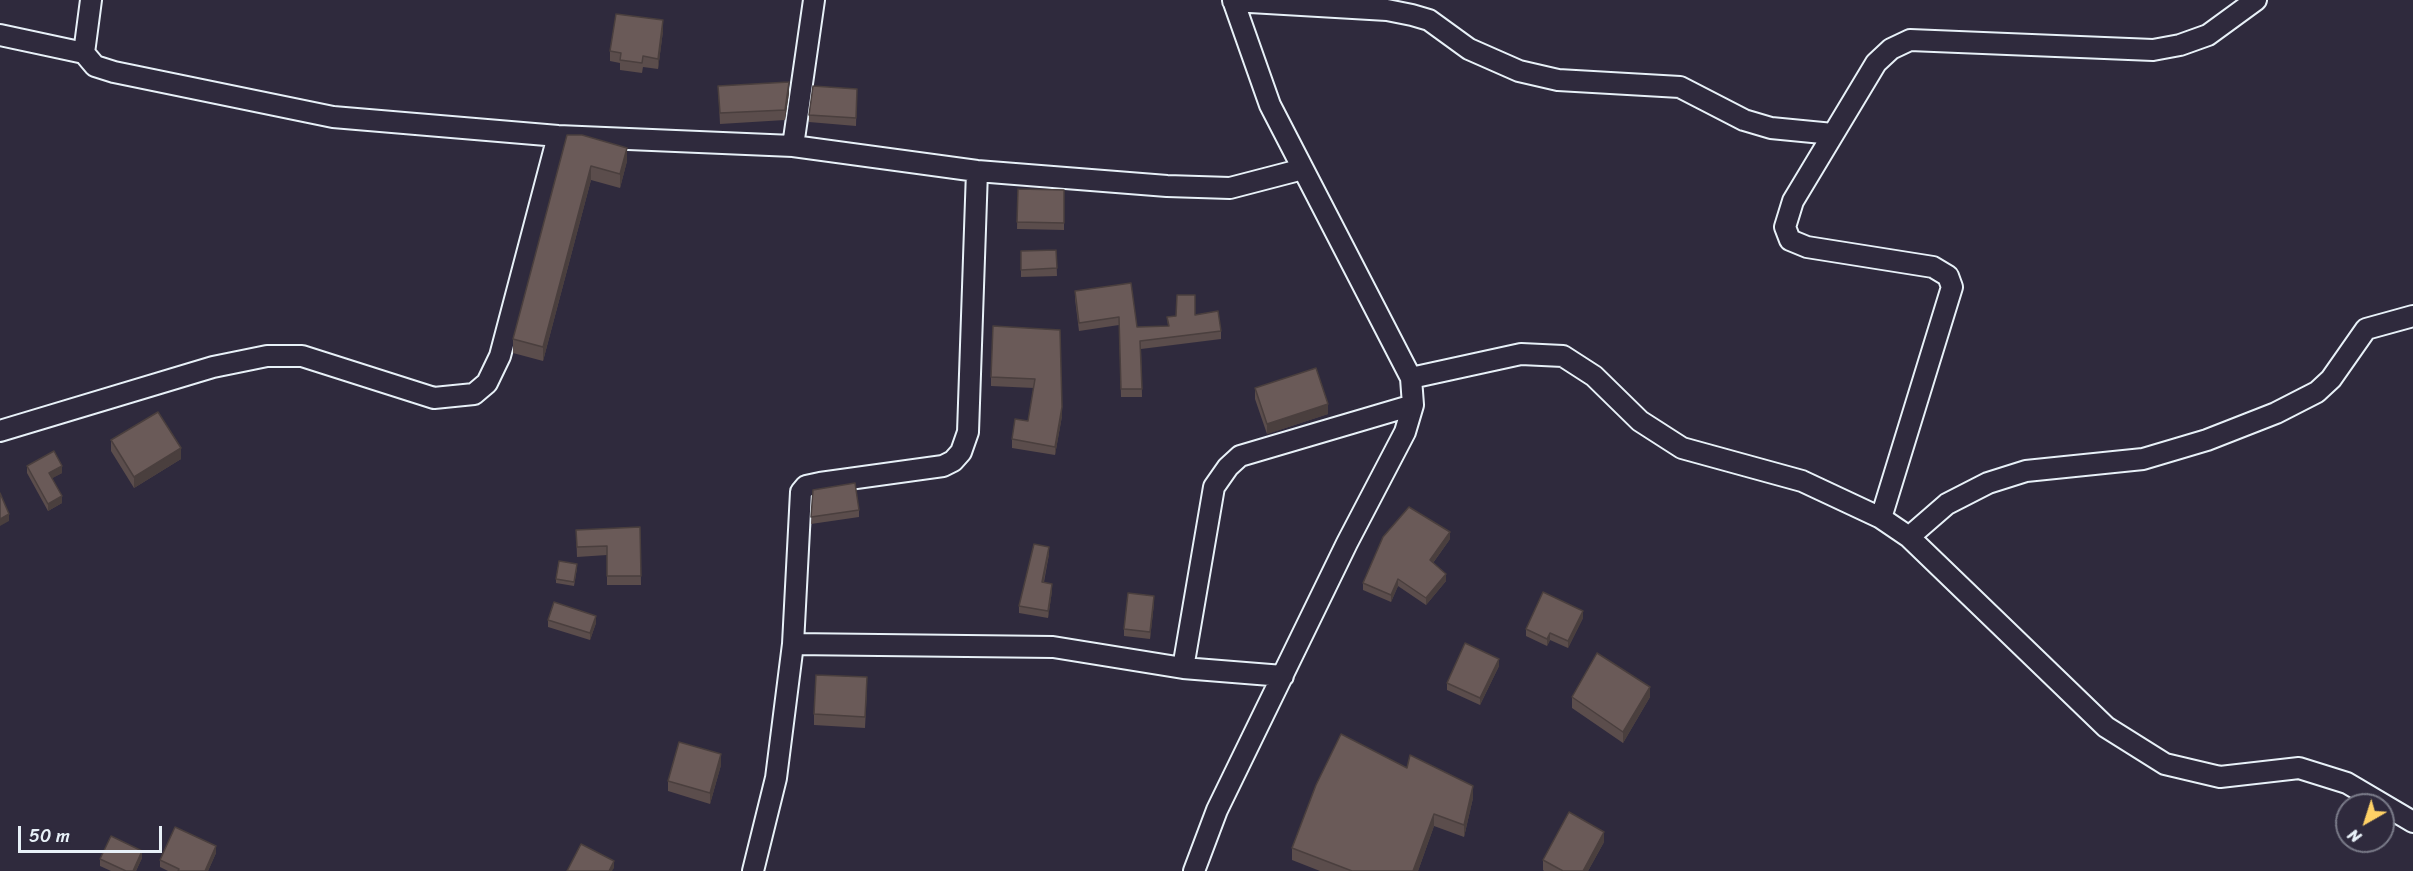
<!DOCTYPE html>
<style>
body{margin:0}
#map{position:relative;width:2413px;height:871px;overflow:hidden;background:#2f2a3d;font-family:Sriracha,sans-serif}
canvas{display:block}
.north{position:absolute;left:2335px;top:793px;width:60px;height:60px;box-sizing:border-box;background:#2f2a3d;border:2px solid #797a88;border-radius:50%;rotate:219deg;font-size:16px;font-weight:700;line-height:24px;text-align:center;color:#e8f1f8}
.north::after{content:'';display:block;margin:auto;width:21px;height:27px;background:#ffd166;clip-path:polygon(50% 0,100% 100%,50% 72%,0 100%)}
.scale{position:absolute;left:18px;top:826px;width:144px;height:27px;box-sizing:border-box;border:3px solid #e8f1f8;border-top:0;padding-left:8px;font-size:18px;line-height:21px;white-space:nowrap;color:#e8f1f8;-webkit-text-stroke:4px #2f2a3d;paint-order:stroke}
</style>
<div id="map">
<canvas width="2413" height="871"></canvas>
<div class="north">N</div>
<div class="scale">50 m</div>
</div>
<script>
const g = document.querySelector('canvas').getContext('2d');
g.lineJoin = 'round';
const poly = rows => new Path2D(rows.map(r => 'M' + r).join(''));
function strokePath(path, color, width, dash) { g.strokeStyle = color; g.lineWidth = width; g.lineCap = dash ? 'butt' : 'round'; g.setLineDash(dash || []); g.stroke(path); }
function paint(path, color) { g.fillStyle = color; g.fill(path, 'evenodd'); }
const street = poly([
 [1233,1,1387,10,1412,15,1429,20,1469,49,1519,71,1558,80,1680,87,1744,120,1771,128,1833,134],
 [0,35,84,53,95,66,114,72,333,117,558,136,793,146,977,171,1167,186,1230,188,1303,169],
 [84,53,91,0],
 [793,146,814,0],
 [1411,378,1521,354,1563,356,1594,376,1640,421,1682,448,1802,481,1881,518,1909,537,2106,727,2165,764,2220,777,2299,768,2347,783,2413,822],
 [0,431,213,367,267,356,302,356,434,398,474,394,487,383,500,356,558,136],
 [1881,518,1952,287,1948,276,1933,267,1807,247,1790,240,1785,227,1793,201,1876,63,1891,49,1910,40,2153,50,2180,45,2208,35,2256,0],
 [1909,537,1947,504,1988,483,2026,471,2143,459,2207,440,2276,413,2317,392,2331,379,2366,329,2413,316],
 [793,644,1053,647,1183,668,1283,676],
 [1183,668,1214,487,1228,467,1240,456,1413,405],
 [753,871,776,778,793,644,801,492,806,486,820,483,943,466,953,461,961,452,968,432,977,171],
 [1194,871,1217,810,1347,543,1405,432,1413,405,1411,378,1270,105,1233,0]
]);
strokePath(street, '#e8f1f8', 24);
strokePath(street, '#2f2a3d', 20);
paint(poly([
 [663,31,658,69,643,67,642,73,620,70,620,63,610,61,610,51],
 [718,86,789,93,785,120,720,124],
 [857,89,856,126,809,122,809,115],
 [567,135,627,161,620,188,591,180,543,361,513,353,513,339],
 [1018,189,1064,190,1064,230,1017,229],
 [1056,250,1057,276,1021,277,1021,251],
 [1075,291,1137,327,1168,326,1167,317,1195,315,1221,331,1221,339,1141,349,1142,397,1121,397,1119,325,1079,331,1075,299],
 [1060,330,1062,416,1055,455,1012,448,1012,439,1028,421,1034,388,991,386,991,377],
 [1255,388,1328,414,1267,434,1255,399],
 [111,440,181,459,134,488,111,451],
 [27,466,62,473,52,478,62,503,48,511,27,473],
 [813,490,859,510,859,517,811,524],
 [640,527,641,585,607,585,607,555,577,557,576,530],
 [1450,539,1433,563,1446,581,1426,605,1398,586,1391,602,1363,590,1363,583],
 [1049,554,1044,582,1052,591,1048,618,1019,613,1019,606],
 [577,568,574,586,556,583,556,579],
 [1154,603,1150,639,1124,636,1124,629],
 [1583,618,1568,648,1550,640,1547,646,1526,636,1526,629],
 [548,620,596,623,590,640,548,627],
 [1499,666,1480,705,1447,690,1447,683],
 [867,688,865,728,814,725,814,714],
 [1572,697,1650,697,1623,743,1572,708],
 [721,765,710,804,668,791,668,781],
 [1407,768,1473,798,1464,837,1434,826,1418,871,1320,871,1292,860,1292,848],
 [1604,842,1588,871,1544,871,1543,870,1543,860],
 [216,853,208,871,168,871,160,867,160,860],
 [142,858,136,871,111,871,100,866,100,859]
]), '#5b4d4c');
paint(poly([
 [663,20,663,31,658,69,658,59],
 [789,82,789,93,785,120,785,110],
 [627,148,627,161,620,188,620,174],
 [591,166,591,180,543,361,543,347],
 [1328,404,1328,414,1267,434,1267,424],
 [1062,407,1062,416,1055,455,1055,447],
 [181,448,181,459,134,488,134,477],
 [62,466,62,473,49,480,49,473],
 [62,496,62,503,48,511,48,504],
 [9,514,9,521,0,526,0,519],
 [1450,532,1450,539,1430,567,1430,560],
 [1049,547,1049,554,1042,589,1042,582],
 [1446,574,1446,581,1426,605,1426,598],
 [1398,579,1398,586,1391,602,1391,595],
 [1052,584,1052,591,1048,618,1048,611],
 [1154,596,1154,603,1150,639,1150,632],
 [1583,611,1583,618,1568,648,1568,641],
 [596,616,596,623,590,640,590,633],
 [1550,633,1550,640,1547,646,1547,639],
 [1499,659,1499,666,1480,705,1480,698],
 [1650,687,1650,697,1623,743,1623,732],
 [721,754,721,765,710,804,710,793],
 [1473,786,1473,798,1464,837,1464,825],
 [1434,814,1434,826,1418,871,1413,871],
 [1604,832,1604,842,1588,871,1583,871],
 [216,846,216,853,208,871,205,871],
 [142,851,142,858,136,871,133,871],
 [614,861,614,868,612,871,609,871]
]), '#4a3f3e');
const building = poly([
 [616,14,663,20,658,59,643,56,642,63,620,60,621,53,610,51,616,14],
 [789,82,785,110,720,113,718,86,789,82],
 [813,86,857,89,856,118,809,115,813,86],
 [567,135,582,135,627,148,620,174,591,166,543,347,513,339,567,135],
 [1018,189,1064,190,1064,223,1017,222,1018,189],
 [1056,250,1057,268,1021,270,1021,251,1056,250],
 [1131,283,1137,327,1169,326,1167,317,1176,316,1177,295,1195,295,1195,315,1218,311,1221,331,1140,341,1142,389,1121,389,1119,317,1079,323,1075,291,1131,283],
 [993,326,1060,330,1062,407,1055,447,1012,439,1015,419,1028,421,1035,379,991,377,993,326],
 [1316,368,1328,404,1267,424,1255,388,1316,368],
 [158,412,181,448,134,477,111,440,158,412],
 [54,451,62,466,49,473,62,496,48,504,27,466,54,451],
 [855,483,859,510,811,517,813,490,855,483],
 [0,493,9,514,0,519,0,493],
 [1409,507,1450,532,1430,560,1446,574,1426,598,1398,579,1391,595,1363,583,1383,537,1409,507],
 [640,527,641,576,607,576,607,546,577,547,576,530,640,527],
 [1034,544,1049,547,1042,582,1052,584,1048,611,1019,606,1034,544],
 [559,561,577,564,574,582,556,579,559,561],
 [1543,592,1583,611,1568,641,1550,633,1547,639,1526,629,1543,592],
 [1128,593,1154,596,1150,632,1124,629,1128,593],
 [554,602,596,616,590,633,548,620,554,602],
 [1465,643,1499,659,1480,698,1447,683,1465,643],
 [1597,653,1650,687,1623,732,1572,697,1597,653],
 [816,675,867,677,865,717,814,714,816,675],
 [1341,734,1407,768,1410,755,1473,786,1464,825,1434,814,1413,871,1352,871,1292,848,1316,785,1341,734],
 [679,742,721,754,710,793,668,781,679,742],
 [1569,812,1604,832,1583,871,1563,871,1543,860,1569,812],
 [175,827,216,846,205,871,178,871,179,869,160,860,175,827],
 [111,836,142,851,133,871,126,871,100,859,111,836],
 [581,844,614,861,609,871,567,871,581,844]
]);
paint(building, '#6a5a58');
strokePath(building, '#4a3f3e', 1.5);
</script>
